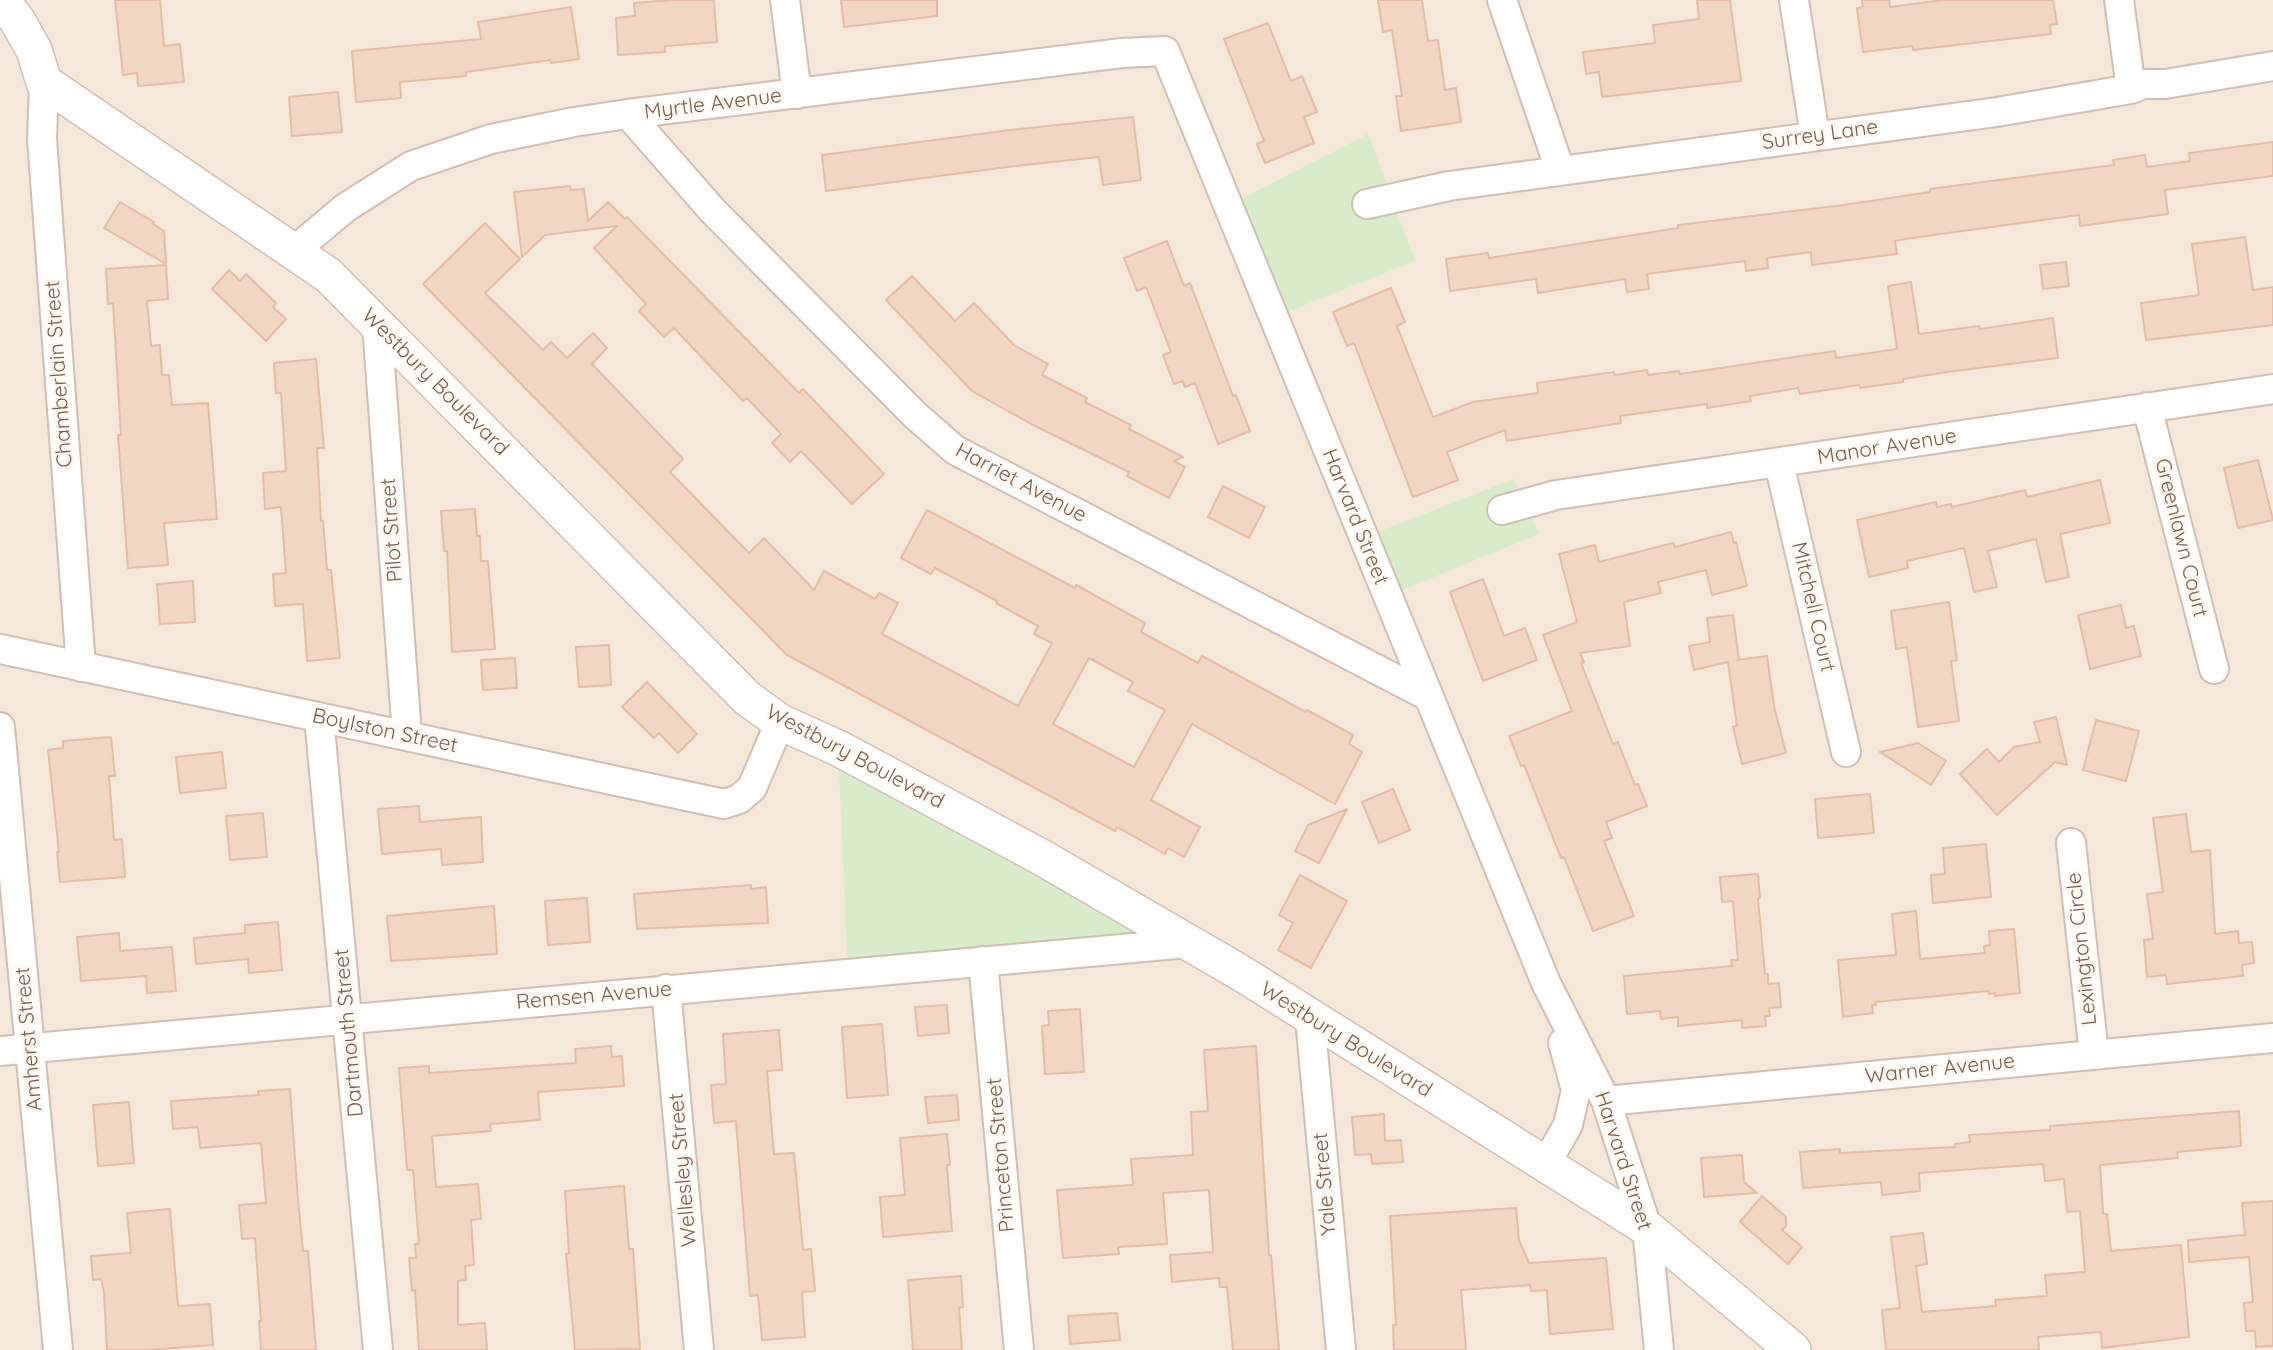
<!DOCTYPE html>
<style>
body{margin:0}
canvas{display:block;background:#fdf6ec}
</style>
<canvas width="2273" height="1350"></canvas>
<script>
const g = document.querySelector('canvas').getContext('2d');
g.lineJoin = 'round';
function paint(path, color) { g.fillStyle = color; g.fill(path, 'evenodd'); }
const poly = rows => new Path2D(rows.map(r => 'M' + r).join(''));
function strokePath(path, color, width, dash) { g.strokeStyle = color; g.lineWidth = width; g.lineCap = dash ? 'butt' : 'round'; g.setLineDash(dash || []); g.stroke(path); }
function drawText(font, color, halo, rows, align = 'center') {
  g.font = font + ' Quicksand,sans-serif'; g.lineWidth = 6; g.setLineDash([]); g.textBaseline = 'middle'; g.strokeStyle = halo; g.fillStyle = color; for (const [text, x, y, turn = 0] of rows) {
    g.save(); g.translate(x, y); g.rotate((+turn || 0) * Math.PI / 180); g.textAlign = isNaN(turn) ? turn : align; if (halo) g.strokeText(text, 0, 0); g.fillText(text, 0, 0); g.restore();
  }
}
paint(poly([
 [0,0,2273,0,2273,1350,0,1350]
]), '#f5e8da');
paint(poly([
 [1368,134,1415,261,1280,315,1235,202],
 [1514,479,1539,534,1392,594,1370,535],
 [838,748,1188,943,848,973]
]), '#d8ecc9');
const building = poly([
 [115,0,160,0,164,46,180,44,184,82,138,86,137,73,123,75,115,0],
 [672,0,714,0,717,42,665,46,665,52,618,55,616,18,635,16,634,3,672,0],
 [841,0,937,0,937,16,844,27,841,0],
 [1378,0,1422,0,1428,41,1438,40,1445,90,1456,88,1461,122,1401,131,1396,96,1402,96,1392,30,1383,32,1378,0],
 [1697,0,1730,0,1741,81,1602,97,1599,72,1586,74,1583,52,1655,43,1653,25,1699,19,1697,0],
 [1862,0,1889,0,1890,7,1944,0,2053,0,2057,24,2050,25,2051,34,1913,50,1912,46,1863,52,1857,8,1863,7,1862,0],
 [571,7,579,59,551,63,550,60,466,72,466,76,400,82,401,98,356,102,352,51,481,39,478,22,571,7],
 [1268,23,1291,81,1302,76,1317,112,1304,117,1314,143,1265,163,1257,144,1264,141,1224,39,1268,23],
 [338,92,342,132,292,136,289,97,338,92],
 [1133,117,1141,180,1103,185,1099,157,1015,166,826,191,822,155,1010,130,1133,117],
 [2273,142,2273,176,2165,190,2168,214,2080,226,2079,215,1912,238,1895,241,1897,254,1812,265,1811,252,1767,258,1768,268,1746,271,1745,261,1647,274,1649,289,1627,292,1625,279,1538,293,1536,279,1450,291,1446,259,1488,253,1489,258,1678,228,1678,225,1844,205,1930,192,1930,189,2114,165,2113,160,2145,155,2147,167,2190,161,2189,153,2273,142],
 [570,186,571,190,584,189,588,221,608,202,625,219,627,217,799,393,803,389,884,474,852,504,801,451,790,462,772,443,781,434,747,398,743,401,674,328,664,337,639,311,646,304,594,248,617,226,545,235,522,257,514,192,570,186],
 [120,202,154,222,153,224,164,231,166,264,104,228,120,202],
 [485,223,520,259,485,293,543,350,551,342,567,358,593,333,607,348,592,364,683,459,670,472,749,553,764,538,814,590,824,571,875,599,879,593,898,603,882,634,1018,706,1052,643,1034,634,1038,626,996,603,997,601,935,568,931,574,901,558,927,510,1075,588,1076,585,1145,623,1141,632,1198,663,1202,656,1306,712,1307,710,1353,735,1349,744,1362,752,1335,804,1192,724,1151,800,1200,827,1184,857,1168,848,1165,854,1117,827,1115,831,787,655,423,284,485,223],
 [1089,658,1133,682,1128,691,1165,710,1134,767,1053,724,1089,658],
 [2245,237,2253,290,2273,287,2273,325,2146,340,2141,303,2199,295,2192,244,2245,237],
 [1167,241,1184,286,1190,283,1233,396,1236,395,1250,431,1218,444,1195,383,1185,387,1182,381,1174,384,1163,355,1171,352,1146,287,1137,291,1124,258,1167,241],
 [2066,262,2069,286,2043,289,2040,265,2066,262],
 [166,265,168,299,147,301,151,346,160,345,162,375,169,375,172,405,208,403,217,519,164,523,168,565,128,568,118,435,121,435,113,303,108,304,106,269,166,265],
 [229,270,240,281,246,274,276,303,273,307,286,319,266,341,212,289,229,270],
 [912,276,955,321,974,303,1014,345,1048,364,1042,375,1087,398,1085,402,1131,425,1129,429,1183,457,1174,461,1185,467,1169,498,1127,476,1129,472,1031,424,972,391,886,300,912,276],
 [1911,282,1919,334,1979,326,1980,329,2053,318,2058,358,1947,372,1903,379,1903,382,1860,388,1859,385,1800,394,1798,388,1750,396,1751,401,1707,408,1707,404,1620,416,1621,423,1507,441,1505,430,1447,452,1458,480,1413,497,1354,343,1347,346,1333,312,1391,288,1405,322,1397,326,1433,417,1473,402,1538,393,1537,383,1614,372,1615,375,1647,370,1648,375,1679,371,1680,374,1835,351,1836,358,1897,349,1888,286,1911,282],
 [316,359,324,448,317,448,321,521,323,521,327,570,331,570,340,658,307,661,303,604,275,606,273,574,286,573,281,507,265,509,263,473,286,471,281,393,276,393,274,363,316,359],
 [2258,460,2273,520,2238,528,2224,468,2258,460],
 [2100,480,2110,523,2060,534,2069,577,2046,582,2036,539,1988,551,1997,587,1974,592,1964,548,1907,561,1908,568,1869,577,1857,520,1936,502,1937,507,1951,504,1952,507,2025,490,2027,497,2100,480],
 [1223,486,1265,507,1249,538,1208,517,1223,486],
 [475,509,477,536,480,536,481,561,488,561,495,649,452,652,447,551,444,551,441,511,475,509],
 [1731,532,1734,543,1736,542,1747,586,1712,595,1706,570,1658,582,1661,593,1624,602,1630,646,1580,653,1584,662,1581,663,1613,744,1618,742,1635,785,1638,784,1647,806,1606,822,1612,838,1604,841,1634,916,1593,931,1564,857,1561,858,1524,765,1521,766,1509,736,1572,711,1543,635,1577,622,1559,554,1595,545,1599,562,1673,543,1675,547,1731,532],
 [1483,579,1504,636,1525,628,1537,660,1483,681,1450,592,1483,579],
 [193,581,195,622,160,624,157,584,193,581],
 [1949,602,1957,660,1951,661,1959,721,1918,727,1907,647,1896,649,1891,611,1949,602],
 [2121,605,2126,628,2134,626,2141,656,2090,669,2078,615,2121,605],
 [1733,615,1739,660,1737,660,1767,656,1774,706,1786,753,1742,764,1733,727,1737,726,1728,662,1694,670,1689,646,1710,642,1707,618,1733,615],
 [609,645,611,685,579,687,576,647,609,645],
 [515,658,517,688,483,690,481,660,515,658],
 [647,682,697,734,678,753,659,733,654,738,622,707,647,682],
 [2056,717,2067,765,2055,762,1997,815,1960,774,1987,749,1999,762,2014,747,2040,742,2034,722,2056,717],
 [2096,720,2139,731,2126,781,2083,770,2096,720],
 [111,737,115,776,109,776,114,840,122,839,125,877,60,882,57,852,59,852,48,750,63,748,63,741,111,737],
 [1918,743,1946,761,1931,785,1880,752,1918,743],
 [222,752,226,788,180,793,176,757,222,752],
 [1393,789,1410,830,1379,843,1362,802,1393,789],
 [1870,794,1874,833,1818,838,1815,799,1870,794],
 [419,806,420,822,481,817,483,862,442,865,441,849,382,854,378,809,419,806],
 [1347,809,1319,863,1295,851,1308,825,1347,809],
 [263,813,267,857,230,860,226,816,263,813],
 [2186,814,2191,852,2210,850,2215,934,2238,931,2239,943,2252,942,2254,963,2242,965,2243,976,2167,984,2166,975,2147,977,2144,940,2153,939,2147,894,2163,892,2153,818,2186,814],
 [1986,844,1991,897,1933,903,1931,875,1945,874,1943,848,1986,844],
 [1758,874,1760,898,1758,899,1765,974,1768,974,1768,984,1779,983,1781,1007,1769,1008,1770,1016,1765,1016,1766,1026,1742,1028,1742,1020,1678,1026,1678,1017,1661,1019,1660,1011,1627,1014,1624,976,1732,966,1731,960,1738,960,1733,901,1722,902,1720,877,1758,874],
 [1300,875,1347,901,1311,968,1278,950,1293,923,1279,915,1300,875],
 [751,885,751,889,766,887,768,923,637,929,634,894,751,885],
 [587,898,590,942,548,945,545,901,587,898],
 [494,906,497,954,391,961,387,916,494,906],
 [1916,911,1920,959,1985,953,1984,946,1990,945,1989,931,2014,929,2020,993,1995,996,1995,993,1989,994,1989,991,1875,1002,1876,1005,1872,1005,1873,1013,1843,1017,1838,960,1896,955,1892,914,1916,911],
 [278,922,282,970,249,973,248,959,196,964,194,938,245,933,245,925,278,922],
 [119,933,120,951,172,947,176,991,147,993,146,976,81,981,77,937,119,933],
 [947,1005,949,1033,918,1036,915,1007,947,1005],
 [1080,1009,1084,1072,1045,1074,1042,1026,1049,1025,1048,1011,1080,1009],
 [882,1024,888,1095,847,1098,842,1027,882,1024],
 [779,1030,782,1070,767,1071,774,1154,794,1153,803,1250,811,1249,815,1291,802,1292,805,1337,762,1340,758,1295,750,1296,736,1121,714,1123,711,1085,726,1084,723,1034,779,1030],
 [611,1046,612,1057,622,1056,624,1086,538,1092,540,1120,490,1124,491,1131,432,1136,436,1187,478,1184,481,1219,471,1220,474,1265,465,1266,466,1280,458,1281,458,1325,485,1323,487,1350,419,1350,415,1290,412,1291,409,1258,416,1258,415,1244,419,1244,413,1170,407,1170,399,1068,429,1066,429,1073,576,1063,575,1049,611,1046],
 [1256,1046,1269,1255,1271,1255,1279,1350,1233,1350,1227,1287,1220,1287,1219,1278,1172,1282,1170,1255,1213,1252,1209,1190,1163,1193,1167,1244,1118,1247,1119,1254,1063,1258,1057,1190,1133,1185,1131,1159,1193,1155,1191,1112,1208,1111,1204,1050,1256,1046],
 [290,1089,298,1200,303,1251,308,1251,316,1350,261,1350,259,1321,261,1321,255,1238,242,1239,239,1205,266,1203,261,1143,200,1148,198,1127,173,1129,171,1101,259,1095,258,1091,290,1089],
 [957,1095,959,1120,928,1123,925,1097,957,1095],
 [129,1102,134,1163,98,1166,93,1105,129,1102],
 [2239,1111,2241,1146,2177,1152,2178,1158,2100,1165,2103,1214,2107,1214,2111,1251,2181,1245,2189,1337,2102,1348,2101,1332,2038,1337,2039,1350,1886,1350,1882,1310,1900,1308,1891,1237,1923,1233,1927,1264,1916,1266,1922,1312,1996,1306,1995,1300,2047,1296,2045,1275,2085,1272,2080,1211,2067,1212,2064,1179,2045,1181,2043,1164,1919,1173,1920,1191,1882,1195,1881,1182,1803,1188,1800,1152,1840,1149,1840,1153,1955,1147,1955,1144,1970,1142,1969,1135,2050,1130,2050,1126,2239,1111],
 [1384,1114,1385,1141,1401,1140,1403,1162,1372,1164,1371,1154,1355,1155,1352,1117,1384,1114],
 [947,1134,950,1165,947,1165,952,1231,883,1237,880,1197,905,1195,900,1138,947,1134],
 [1742,1155,1744,1182,1757,1193,1704,1197,1701,1158,1742,1155],
 [624,1186,629,1249,633,1249,640,1349,575,1350,566,1254,569,1254,565,1191,624,1186],
 [1762,1196,1786,1217,1786,1226,1782,1230,1802,1247,1788,1264,1740,1222,1762,1196],
 [2273,1201,2273,1346,2256,1347,2255,1331,2246,1331,2244,1303,2253,1302,2249,1257,2189,1262,2188,1240,2245,1235,2242,1203,2273,1201],
 [1516,1208,1519,1240,1529,1263,1606,1258,1613,1329,1550,1334,1547,1290,1531,1291,1530,1285,1461,1290,1466,1350,1394,1350,1393,1325,1396,1325,1390,1216,1516,1208],
 [170,1209,178,1306,210,1304,213,1345,147,1350,107,1350,104,1292,101,1279,93,1280,91,1256,131,1253,127,1213,170,1209],
 [961,1276,963,1307,959,1308,962,1350,913,1350,908,1280,961,1276],
 [1117,1313,1120,1340,1070,1344,1068,1316,1117,1313]
]);
paint(building, '#f3d5c3');
strokePath(building, '#e6bba3', 2);
const minor = poly([
 [785,0,797,94],
 [1502,0,1560,170],
 [1794,0,1815,136],
 [2119,0,2131,89],
 [44,82,42,139,81,667],
 [628,114,713,211,915,415,955,450,1428,696],
 [1367,204,1449,186,1997,112,2131,89,2143,84,2165,84,2273,66],
 [294,251,345,208,411,166,491,139,574,122,628,114,1122,53,1165,51,1546,983,1606,1101,1647,1228,1659,1350],
 [377,324,407,735],
 [2147,407,2214,669],
 [1779,463,1846,752],
 [1502,510,1556,495,2273,389],
 [0,649,724,804,739,799,752,788,780,722],
 [319,717,378,1350],
 [0,727,58,1350],
 [2071,843,2094,1054],
 [983,961,1019,1350],
 [666,989,699,1350],
 [1310,1019,1341,1350],
 [0,1051,1188,943],
 [1606,1101,2273,1038],
 [1545,1165,1568,1125,1576,1090,1563,1043]
]);
const tertiary = poly([
 [1,0,17,20,34,50,44,82,328,275,747,698,780,722,838,748,1041,857,1241,973,1647,1228,1793,1350]
]);
strokePath(minor, '#d1beb0', 32);
strokePath(tertiary, '#d1beb0', 38);
strokePath(minor, '#fff', 28);
strokePath(tertiary, '#fff', 35);
drawText('21px', '#7a5c4d', '#fffaf3', [
 ["Myrtle Avenue",713,104,-7],
 ["Surrey Lane",1820,135,-8],
 ["Chamberlain Street",59,374,-94],
 ["Westbury Boulevard",435,382,45],
 ["Manor Avenue",1887,447,-9],
 ["Harriet Avenue",1021,483,28],
 ["Harvard Street",1355,517,68],
 ["Pilot Street",392,530,-94],
 ["Greenlawn Court",2181,538,76],
 ["Mitchell Court",1813,607,77],
 ["Boylston Street",385,731,12],
 ["Westbury Boulevard",855,757,28],
 ["Lexington Circle",2082,949,-96],
 ["Remsen Avenue",594,996,-5],
 ["Dartmouth Street",349,1033,-95],
 ["Amherst Street",29,1039,-95],
 ["Westbury Boulevard",1346,1040,32],
 ["Warner Avenue",1940,1069,-6],
 ["Princeton Street",1001,1155,-95],
 ["Harvard Street",1623,1161,72],
 ["Wellesley Street",683,1170,-95],
 ["Yale Street",1325,1184,-95]
]);
</script>
